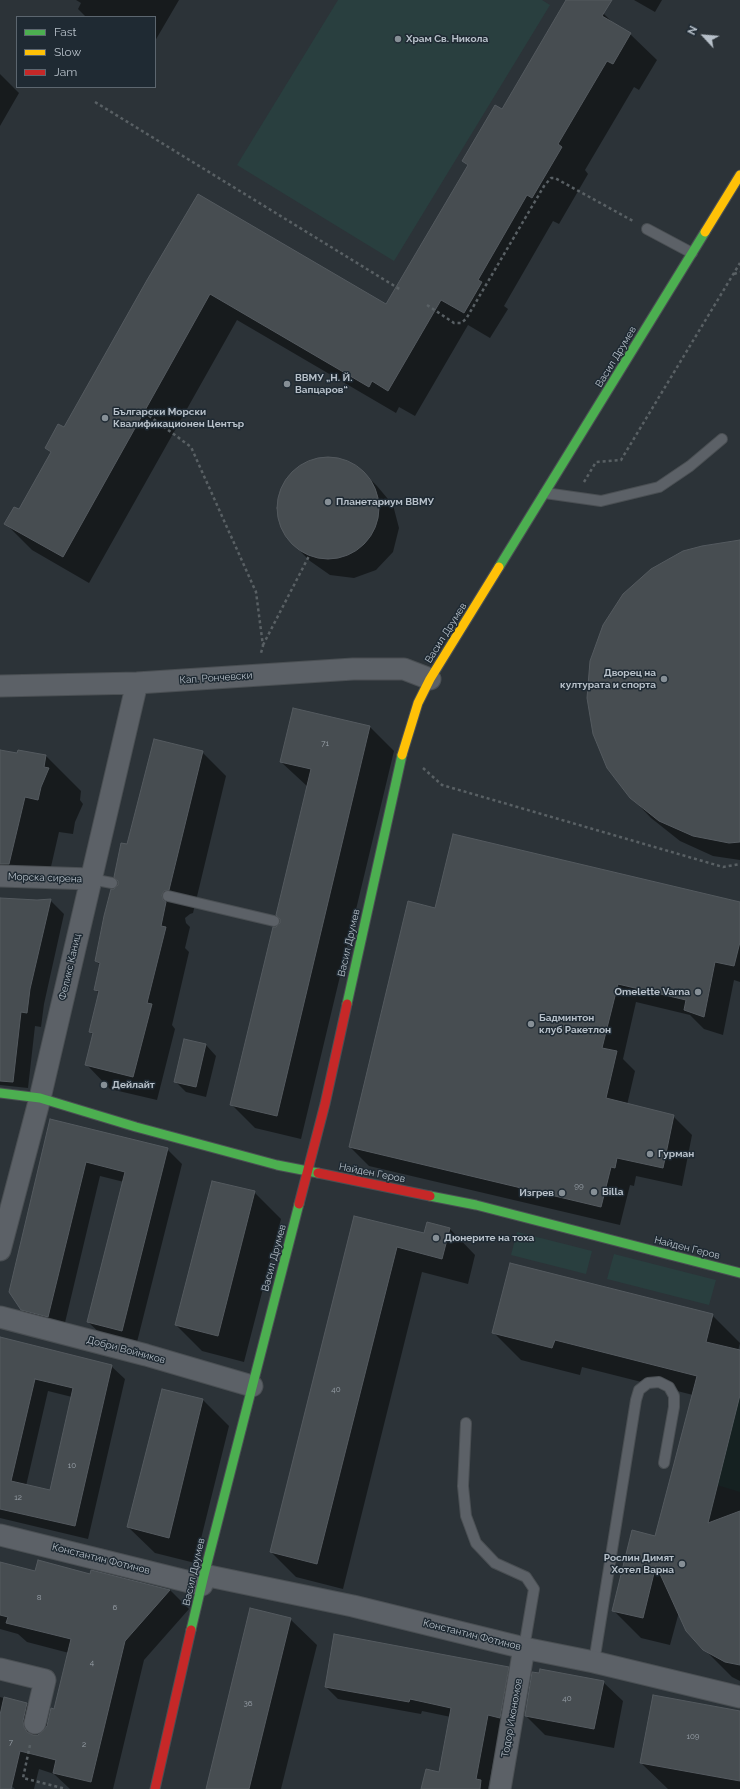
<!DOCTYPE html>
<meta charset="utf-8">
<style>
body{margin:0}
#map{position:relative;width:740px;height:1789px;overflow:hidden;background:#2c3338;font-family:Raleway,sans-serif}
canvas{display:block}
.legend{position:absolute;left:16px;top:16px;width:140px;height:72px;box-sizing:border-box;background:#1f2a33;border:1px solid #5c666f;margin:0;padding:5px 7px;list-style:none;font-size:12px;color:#b7c0c9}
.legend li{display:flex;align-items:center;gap:8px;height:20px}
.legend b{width:20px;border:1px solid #5c666f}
.north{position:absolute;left:684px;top:16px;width:40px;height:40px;-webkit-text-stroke:3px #1f2a33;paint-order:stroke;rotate:296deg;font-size:11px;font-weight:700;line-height:16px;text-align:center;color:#b7c0c9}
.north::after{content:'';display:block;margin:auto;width:14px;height:18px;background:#b7c0c9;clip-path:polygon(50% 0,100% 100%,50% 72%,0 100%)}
</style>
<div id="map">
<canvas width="740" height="1789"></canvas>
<ul class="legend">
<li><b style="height:5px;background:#4caf50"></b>Fast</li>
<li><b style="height:5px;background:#ffc107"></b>Slow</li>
<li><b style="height:5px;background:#c62828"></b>Jam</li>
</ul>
<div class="north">N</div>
</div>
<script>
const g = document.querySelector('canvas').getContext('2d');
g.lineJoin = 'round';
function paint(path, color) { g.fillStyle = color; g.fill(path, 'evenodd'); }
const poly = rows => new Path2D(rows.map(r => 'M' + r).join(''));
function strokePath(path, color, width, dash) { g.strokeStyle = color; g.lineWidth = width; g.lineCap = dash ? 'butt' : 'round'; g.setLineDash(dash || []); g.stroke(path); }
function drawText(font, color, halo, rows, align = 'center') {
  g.font = font + ' Raleway,sans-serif'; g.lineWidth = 3; g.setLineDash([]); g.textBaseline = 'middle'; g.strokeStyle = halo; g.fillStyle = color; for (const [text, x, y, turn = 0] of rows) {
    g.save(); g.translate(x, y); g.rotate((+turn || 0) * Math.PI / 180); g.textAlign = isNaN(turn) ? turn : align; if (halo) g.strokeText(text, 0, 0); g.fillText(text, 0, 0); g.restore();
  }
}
paint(poly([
 [338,0,542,0,550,5,394,261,237,165],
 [517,1232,592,1251,586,1274,511,1255],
 [614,1254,716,1280,709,1305,607,1279],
 [740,1395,740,1492,717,1485]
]), '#293f3f');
paint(poly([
 [76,0,179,0,155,41,155,17,86,17,78,9,81,3],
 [567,0,578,0,604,14,614,24,630,34,657,60,639,90,634,87,585,170,588,174,559,224,553,221,504,306,508,309,490,338,468,325,415,416,399,407,396,413,237,320,89,583,32,550,6,524,20,511,51,453,46,448,64,429,148,280,387,306,468,166,463,161,502,111],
 [634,0,662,0,655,12],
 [0,74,19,93,0,126],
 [335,458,357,466,377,486,393,505,399,528,393,552,376,570,354,578,330,575,310,561,290,541,279,519,279,495,290,474,310,460],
 [740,543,740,860,713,856,680,841,651,818,631,797],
 [370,727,394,751,301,1139,255,1128,231,1104,277,928,281,923,308,787,281,762],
 [0,751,18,754,19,752,46,756,81,791,80,800,83,804,75,822,73,834,59,832,50,871,0,871],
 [202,752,226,776,193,913,190,914,185,918,186,923,190,927,185,948,189,952,172,1025,175,1029,157,1100,110,1089,86,1064,93,1035,90,1032,99,994,95,989,101,966,96,961,115,890,119,885,128,846],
 [0,899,37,901,50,900,64,914,44,1004,41,1027,35,1026,28,1088,0,1085],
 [740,903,740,982,734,980,723,1035,704,1029,690,1015,636,1002,623,1059,635,1071,627,1105,673,1116,692,1135,682,1186,636,1176,634,1186,630,1185,620,1225,369,1166,350,1147,436,909],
 [206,1045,216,1056,206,1097,186,1092,176,1082],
 [51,1120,167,1149,182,1164,136,1346,103,1336,88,1322,124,1182,100,1176,63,1331,37,1325,22,1310],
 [254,1192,281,1219,244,1362,202,1351,176,1325],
 [355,1217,425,1234,427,1223,450,1229,475,1255,468,1284,422,1272,343,1589,296,1577,271,1552],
 [712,1315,740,1343,738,1351,740,1352,740,1681,732,1677,704,1649,679,1612,670,1645,641,1638,613,1610,656,1537,693,1395,582,1367,580,1375,521,1360,494,1333],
 [0,1344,111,1366,125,1379,88,1539,0,1518],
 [48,1391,72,1397,51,1491,26,1486],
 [163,1390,203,1400,229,1426,195,1563,155,1553,128,1527],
 [0,1563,36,1572,91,1575,92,1571,170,1590,189,1609,144,1660,113,1789,70,1789,54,1774,39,1769,34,1789,15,1789,0,1774,0,1697,27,1704,47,1724,51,1710,55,1711,69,1653,27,1642,18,1634,0,1629],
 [290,1619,317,1645,281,1789,207,1789],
 [508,1668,520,1680,512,1729,500,1727,488,1789,423,1789,440,1773,451,1717,422,1711,421,1714,338,1699,326,1687],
 [603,1682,623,1701,614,1748,545,1735,526,1716],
 [740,1712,740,1789,668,1789,641,1763]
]), '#0007');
const building = poly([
 [566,0,612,0,602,16,631,33,613,64,607,61,558,144,562,147,532,198,527,195,478,280,482,282,464,313,441,300,388,391,372,381,369,387,210,294,63,557,4,524,14,507,19,509,51,452,45,448,58,424,64,427,147,280,198,194,386,304,468,165,462,161,495,105,502,109,566,0],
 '277 508a51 51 0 1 1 102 0a51 51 0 1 1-102 0Z',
 [740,540,740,842,729,843,693,836,659,821,630,798,607,768,593,734,587,698,590,661,603,625,623,594,651,569,683,551,702,546,740,540],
 [293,708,370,726,277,1116,230,1105,273,927,276,927,280,923,280,919,276,915,311,769,280,762,293,708],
 [154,739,203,751,169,890,164,891,162,895,163,900,166,902,161,926,166,927,147,1003,152,1004,133,1077,85,1065,93,1033,89,1032,99,991,94,990,100,963,95,961,104,916,111,889,114,889,118,885,118,881,114,877,121,843,127,844,154,739],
 [0,750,17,753,18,750,46,755,44,767,49,768,41,787,38,800,25,797,9,864,0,864,0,750],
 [453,834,740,902,740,942,734,966,715,962,704,1017,684,1010,686,1000,618,984,602,1048,617,1051,606,1098,674,1115,663,1168,617,1158,615,1168,611,1167,601,1207,349,1147,408,901,435,908,453,834],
 [0,898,37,900,51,899,30,989,27,1013,21,1012,13,1082,0,1081,0,898],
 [184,1039,206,1044,196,1087,174,1082,184,1039],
 [50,1119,168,1148,122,1331,87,1322,125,1172,86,1162,48,1317,21,1310,9,1292,50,1119],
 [212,1181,255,1191,218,1336,175,1325,212,1181],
 [354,1216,424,1233,427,1222,450,1228,442,1259,397,1247,317,1564,270,1552,354,1216],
 [510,1263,713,1314,706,1342,740,1350,740,1395,708,1523,740,1511,740,1665,725,1662,703,1650,686,1631,656,1565,643,1618,612,1611,632,1530,655,1536,697,1376,555,1340,552,1348,492,1333,510,1263],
 [0,1337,112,1365,75,1526,0,1509,0,1337],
 [35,1379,73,1388,50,1490,11,1481,35,1379],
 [162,1389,203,1399,169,1538,127,1527,162,1389],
 [38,1560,90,1574,91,1570,170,1590,125,1641,91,1782,53,1773,56,1760,20,1751,11,1789,0,1789,0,1715,4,1697,27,1703,23,1721,24,1727,27,1732,33,1735,38,1735,43,1731,47,1726,51,1708,54,1709,71,1639,6,1623,8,1617,0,1615,0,1562,35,1571,38,1560],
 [250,1608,291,1618,249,1789,206,1789,250,1608],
 [334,1634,509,1667,500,1718,488,1715,476,1779,481,1780,480,1789,421,1789,426,1769,439,1772,451,1708,410,1699,409,1702,325,1687,334,1634],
 [540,1669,604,1681,594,1729,525,1716,532,1672,539,1673,540,1669],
 [653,1695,740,1711,740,1781,640,1763,653,1695]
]);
paint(building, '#474d51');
strokePath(building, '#545a5f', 1);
const lane = poly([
 [647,229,692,253],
 [545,493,601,501,659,487,690,466,722,439],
 [91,879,112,883],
 [168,896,274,921],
 [466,1423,463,1486,466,1516,476,1543,495,1563,526,1577,534,1589,524,1648],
 [594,1662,636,1400,639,1390,648,1383,659,1382,669,1387,674,1396,674,1407,664,1463]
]);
const street = poly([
 [0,686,137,683,353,669,404,669,430,679],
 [0,876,91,879],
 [0,1250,40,1098,137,683],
 [0,1317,146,1355,252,1386],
 [0,1535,202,1585],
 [204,1575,353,1606,524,1648,594,1662,740,1697],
 [0,1669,45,1680,35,1723],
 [500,1789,524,1648]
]);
const fast = poly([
 [499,567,705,232],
 [347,1004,402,755],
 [0,1093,40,1098,136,1127,277,1165,318,1173],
 [430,1196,476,1205,740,1273],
 [191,1630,204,1575,299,1204]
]);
const slow = poly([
 [705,232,740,175],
 [402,755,418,703,430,679,499,567]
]);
const jam = poly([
 [318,1173,430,1196],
 [299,1204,325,1104,347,1004],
 [155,1789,191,1630]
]);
strokePath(lane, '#4a4f53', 12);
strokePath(street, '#4a4f53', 23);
strokePath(fast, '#4a4f53', 11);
strokePath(slow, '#4a4f53', 11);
strokePath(jam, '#4a4f53', 11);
strokePath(poly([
 [95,102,401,290],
 [734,274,740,272],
 [427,305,454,323,461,323,466,319,544,186,551,178,555,178,633,221],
 [144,412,191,447,256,592,263,646,261,653],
 [584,482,596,462,621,460,740,263],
 [263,645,309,556],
 [423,768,442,785,723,867,740,864],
 [30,1745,23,1778,66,1789]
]), '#596064', 2.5, [3, 3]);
strokePath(lane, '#5c6167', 10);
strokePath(street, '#5c6167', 21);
strokePath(fast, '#4caf50', 9);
strokePath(slow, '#ffc107', 9);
strokePath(jam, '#c62828', 9);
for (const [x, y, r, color] of [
 [398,39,4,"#868f96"],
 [287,384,4,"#868f96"],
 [105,418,4,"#868f96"],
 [328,502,4,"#868f96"],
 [664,679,4,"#868f96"],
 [698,992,4,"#868f96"],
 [531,1024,4,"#868f96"],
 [104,1085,4,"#868f96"],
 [650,1154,4,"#868f96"],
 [594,1192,4,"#868f96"],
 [562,1193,4,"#868f96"],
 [436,1238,4,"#868f96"],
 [682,1564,4,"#868f96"]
]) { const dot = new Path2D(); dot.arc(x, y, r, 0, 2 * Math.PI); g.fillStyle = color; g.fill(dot); strokePath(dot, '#1f2a33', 1.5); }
drawText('8px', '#9ba3ab', null, [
 ["71",325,744],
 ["99",579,1187],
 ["40",336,1390],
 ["10",72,1466],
 ["12",18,1498],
 ["8",39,1598],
 ["6",115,1608],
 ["4",92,1663],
 ["40",567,1699],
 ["36",248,1704],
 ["109",693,1737],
 ["7",11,1743],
 ["2",84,1745]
]);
drawText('bold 10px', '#b7c0c9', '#1f2a33', [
 ["Храм Св. Никола",406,39],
 ["ВВМУ „Н. Й.",295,378],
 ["Вапцаров“",295,390],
 ["Български Морски",113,412],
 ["Квалификационен Център",113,424],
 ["Планетариум ВВМУ",336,502],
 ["Дворец на",656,673,"right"],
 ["културата и спорта",656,685,"right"],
 ["Omelette Varna",690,992,"right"],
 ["Бадминтон",539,1018],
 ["клуб Ракетлон",539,1030],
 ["Дейлайт",112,1085],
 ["Гурман",658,1154],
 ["Billa",602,1192],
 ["Изгрев",554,1193,"right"],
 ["Дюнерите на тоха",444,1238],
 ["Рослин Димят",674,1558,"right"],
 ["Хотел Варна",674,1570,"right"]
], 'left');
drawText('10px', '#b7c0c9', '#1f2a33', [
 ["Васил Друмев",616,357,-59],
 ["Васил Друмев",446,633,-58],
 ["Кап. Рончевски",216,678,-4],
 ["Морска сирена",45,878,2],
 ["Васил Друмев",349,943,-77],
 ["Феликс Каниц",70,967,-77],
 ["Найден Геров",372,1173,11],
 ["Найден Геров",687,1248,14],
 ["Васил Друмев",274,1258,-75],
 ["Добри Войников",126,1350,15],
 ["Константин Фотинов",101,1559,14],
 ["Васил Друмев",194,1572,-77],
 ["Константин Фотинов",472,1635,14],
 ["Тодор Икономов",512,1718,-80]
]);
</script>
